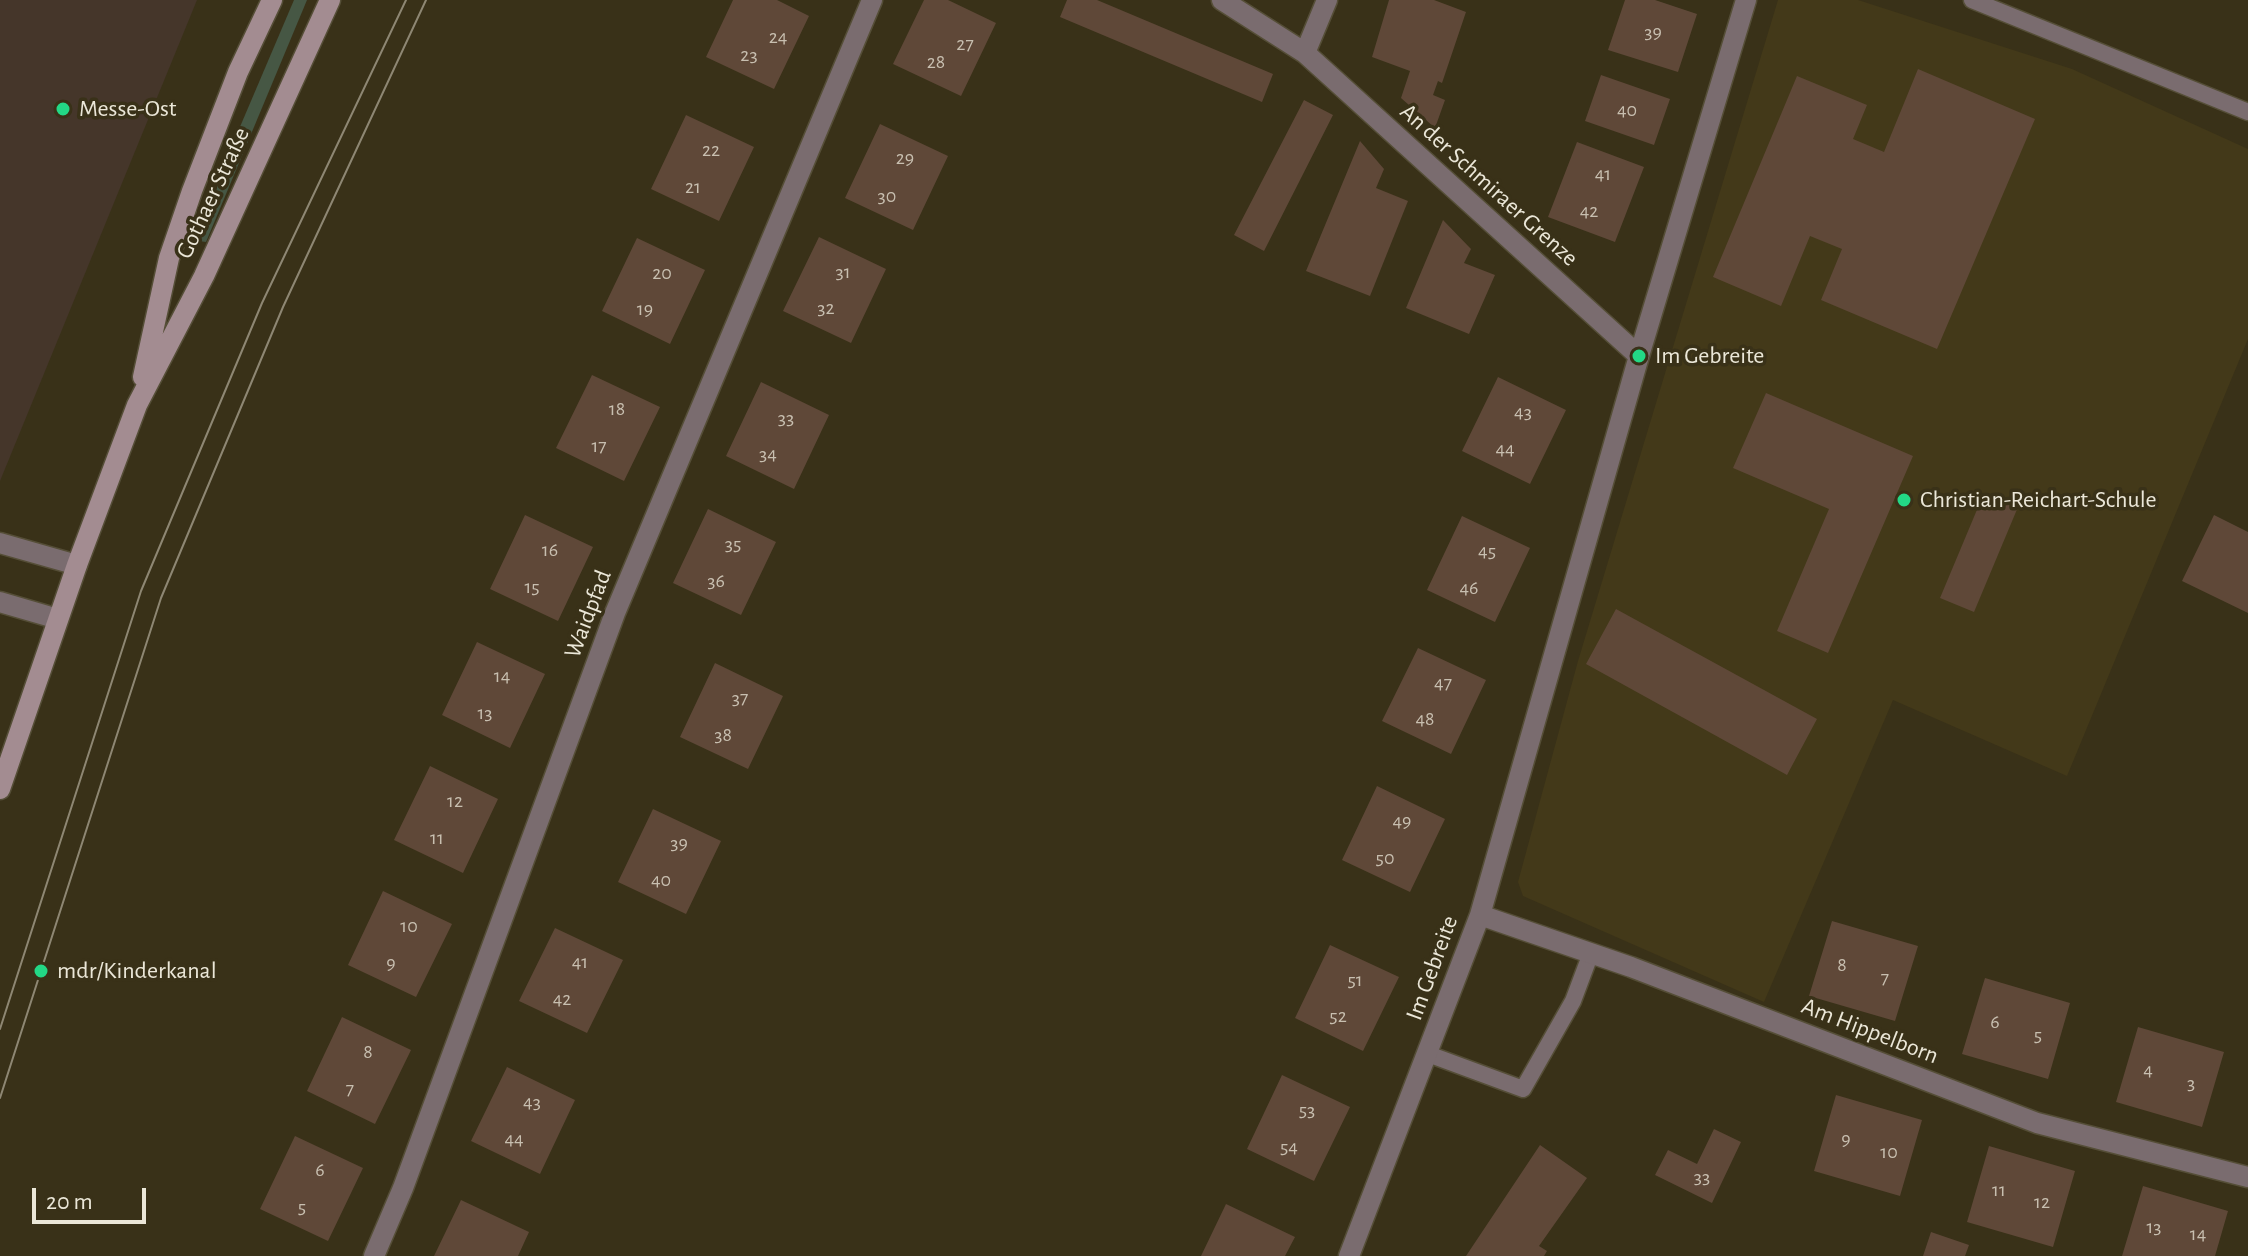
<!DOCTYPE html>
<meta charset="utf-8">
<style>
body{margin:0}
#map{position:relative;width:2248px;height:1256px;overflow:hidden;background:#393118;font-family:"Alegreya Sans",sans-serif}
canvas{display:block}
.scale{position:absolute;left:32px;top:1188px;width:114px;height:36px;box-sizing:border-box;border:4px solid #ebe7d8;border-top:0;padding-left:10px;font-size:24px;line-height:28px;white-space:nowrap;color:#ebe7d8;-webkit-text-stroke:6px #393118;paint-order:stroke}
</style>
<div id="map">
<canvas width="2248" height="1256"></canvas>
<div class="scale">20 m</div>
</div>
<script>
const g = document.querySelector('canvas').getContext('2d');
g.lineJoin = 'round';
function paint(path, color) { g.fillStyle = color; g.fill(path, 'evenodd'); }
const poly = rows => new Path2D(rows.map(r => 'M' + r).join(''));
function strokePath(path, color, width, dash) { g.strokeStyle = color; g.lineWidth = width; g.lineCap = dash ? 'butt' : 'round'; g.setLineDash(dash || []); g.stroke(path); }
function drawText(font, color, halo, rows, align = 'center') {
  g.font = font + ' "Alegreya Sans",sans-serif'; g.lineWidth = 7; g.setLineDash([]); g.textBaseline = 'middle'; g.strokeStyle = halo; g.fillStyle = color; for (const [text, x, y, turn = 0] of rows) {
    g.save(); g.translate(x, y); g.rotate((+turn || 0) * Math.PI / 180); g.textAlign = isNaN(turn) ? turn : align; if (halo) g.strokeText(text, 0, 0); g.fillText(text, 0, 0); g.restore();
  }
}
paint(poly([
 [0,0,197,0,0,481]
]), '#45362a');
paint(poly([
 [1778,0,1858,0,2072,69,2248,149,2248,339,2067,776,1893,700,1764,1002,1523,896,1518,882,1578,661]
]), '#433919');
paint(poly([
 [294,0,307,0,206,242,199,241,228,155]
]), '#465744');
paint(poly([
 [733,0,777,0,809,16,774,89,706,57],
 [924,0,948,0,996,23,961,96,893,64],
 [1067,0,1097,0,1273,74,1262,102,1060,17],
 [1389,0,1434,0,1466,12,1442,83,1438,81,1433,95,1445,100,1435,128,1401,98,1410,71,1372,57],
 [1625,0,1655,0,1697,14,1678,72,1608,50],
 [1918,69,2035,119,1937,349,1821,300,1842,249,1810,236,1781,306,1713,277,1797,76,1867,105,1853,139,1884,152],
 [1601,75,1670,99,1654,145,1585,121],
 [1304,100,1333,115,1264,251,1234,235],
 [686,115,754,147,719,221,651,189],
 [880,124,948,156,913,230,845,198],
 [1360,141,1384,169,1376,188,1408,201,1370,296,1306,271],
 [1577,142,1644,167,1615,242,1548,217],
 [1443,220,1471,249,1464,263,1495,275,1469,334,1406,308],
 [819,237,886,269,851,343,783,311],
 [637,238,705,270,670,344,602,311],
 [592,375,660,407,624,481,556,448],
 [1498,377,1566,410,1530,484,1462,451],
 [761,382,829,415,794,489,726,456],
 [1766,393,1913,456,1828,653,1777,631,1829,509,1733,468],
 [1984,493,2018,507,1974,612,1940,598],
 [708,509,776,542,741,615,673,583],
 [525,515,593,547,558,621,490,589],
 [2214,515,2248,532,2248,613,2182,581],
 [1462,516,1530,548,1495,622,1427,590],
 [1616,609,1817,719,1787,775,1586,664],
 [477,642,545,674,510,748,442,715],
 [1418,648,1486,680,1451,754,1382,721],
 [715,663,783,696,748,769,680,737],
 [430,766,498,799,463,873,394,840],
 [1377,786,1445,819,1410,892,1342,860],
 [653,809,721,841,686,914,618,882],
 [383,891,452,924,416,997,348,965],
 [1832,921,1918,946,1895,1021,1809,996],
 [555,928,623,960,587,1033,519,1001],
 [1330,945,1399,977,1363,1051,1295,1018],
 [1985,978,2070,1003,2048,1079,1962,1054],
 [342,1017,411,1050,375,1124,307,1091],
 [2138,1027,2224,1052,2202,1127,2116,1102],
 [507,1067,575,1100,540,1174,471,1141],
 [1282,1075,1350,1107,1314,1181,1247,1149],
 [1836,1095,1922,1120,1900,1196,1814,1171],
 [1714,1129,1741,1142,1712,1203,1655,1175,1668,1150,1697,1164],
 [295,1136,363,1168,328,1241,260,1209],
 [1540,1145,1587,1178,1539,1246,1547,1251,1544,1256,1466,1256],
 [1989,1146,2075,1171,2053,1247,1967,1222],
 [2143,1186,2228,1211,2215,1256,2122,1256],
 [461,1200,529,1232,518,1256,434,1256],
 [1226,1204,1295,1237,1285,1256,1201,1256],
 [1931,1232,1969,1245,1965,1256,1923,1256]
]), '#5f4838');
const lane = poly([
 [1972,0,2248,112],
 [1428,1054,1523,1089,1573,1001,1591,953]
]);
const street = poly([
 [1222,0,1305,53,1639,356],
 [1305,53,1327,0],
 [0,543,77,565],
 [0,602,58,619],
 [1480,915,1631,967,2037,1123,2248,1177],
 [374,1256,403,1188,615,613,872,0],
 [1349,1256,1480,915,1639,356,1746,0]
]);
const secondary = poly([
 [143,377,169,258,192,191,238,72,272,0],
 [0,789,77,565,137,405,204,276,330,0]
]);
strokePath(lane, '#554e37', 19);
strokePath(street, '#554e37', 23);
strokePath(secondary, '#554e37', 23);
strokePath(lane, '#7a6c6f', 16);
strokePath(street, '#7a6c6f', 20);
strokePath(secondary, '#a38c91', 20);
strokePath(poly([
 [0,1029,141,591,262,303,406,0],
 [0,1098,161,598,283,307,426,0]
]), '#8e8773', 2);
for (const [x, y, r, color] of [
 [63,109,8,"#23d886"],
 [1639,356,8,"#23d886"],
 [1904,500,8,"#23d886"],
 [41,971,8,"#23d886"]
]) { const dot = new Path2D(); dot.arc(x, y, r, 0, 2 * Math.PI); g.fillStyle = color; g.fill(dot); strokePath(dot, '#393118', 3); }
drawText('20px', '#c8bfb0', null, [
 ["39",1653,32],
 ["24",778,37],
 ["27",965,44],
 ["23",749,55],
 ["28",936,62],
 ["40",1627,110],
 ["22",711,150],
 ["29",905,158],
 ["41",1603,174],
 ["21",693,187],
 ["30",887,196],
 ["42",1589,211],
 ["31",843,272],
 ["20",662,273],
 ["32",826,308],
 ["19",645,309],
 ["18",617,409],
 ["43",1523,412],
 ["33",786,418],
 ["17",599,446],
 ["44",1505,449],
 ["34",768,454],
 ["35",733,544],
 ["16",550,550],
 ["45",1487,551],
 ["36",716,581],
 ["15",532,587],
 ["46",1469,588],
 ["14",502,676],
 ["47",1443,683],
 ["37",740,698],
 ["13",485,713],
 ["48",1425,719],
 ["38",723,735],
 ["12",455,801],
 ["49",1402,821],
 ["11",437,838],
 ["39",679,843],
 ["50",1385,858],
 ["40",661,880],
 ["10",409,926],
 ["41",580,962],
 ["9",391,963],
 ["8",1842,965],
 ["7",1885,978],
 ["51",1355,980],
 ["42",562,999],
 ["52",1338,1016],
 ["6",1995,1022],
 ["5",2038,1035],
 ["8",368,1052],
 ["4",2148,1070],
 ["3",2191,1083],
 ["7",350,1089],
 ["43",532,1102],
 ["53",1307,1110],
 ["44",514,1139],
 ["9",1846,1139],
 ["54",1289,1147],
 ["10",1889,1152],
 ["6",320,1170],
 ["33",1702,1177],
 ["11",1999,1190],
 ["12",2042,1202],
 ["5",302,1207],
 ["13",2154,1227],
 ["14",2198,1234]
]);
drawText('24px', '#ebe7d8', '#393118', [
 ["Messe-Ost",79,109],
 ["Im Gebreite",1655,356],
 ["Christian-Reichart-Schule",1920,500],
 ["mdr/Kinderkanal",57,971]
], 'left');
drawText('24px', '#ebe7d8', '#393118', [
 ["An der Schmiraer Grenze",1489,185,42],
 ["Gothaer Straße",213,193,-65],
 ["Waidpfad",588,614,-69],
 ["Im Gebreite",1432,968,-70],
 ["Am Hippelborn",1870,1031,21]
]);
</script>
